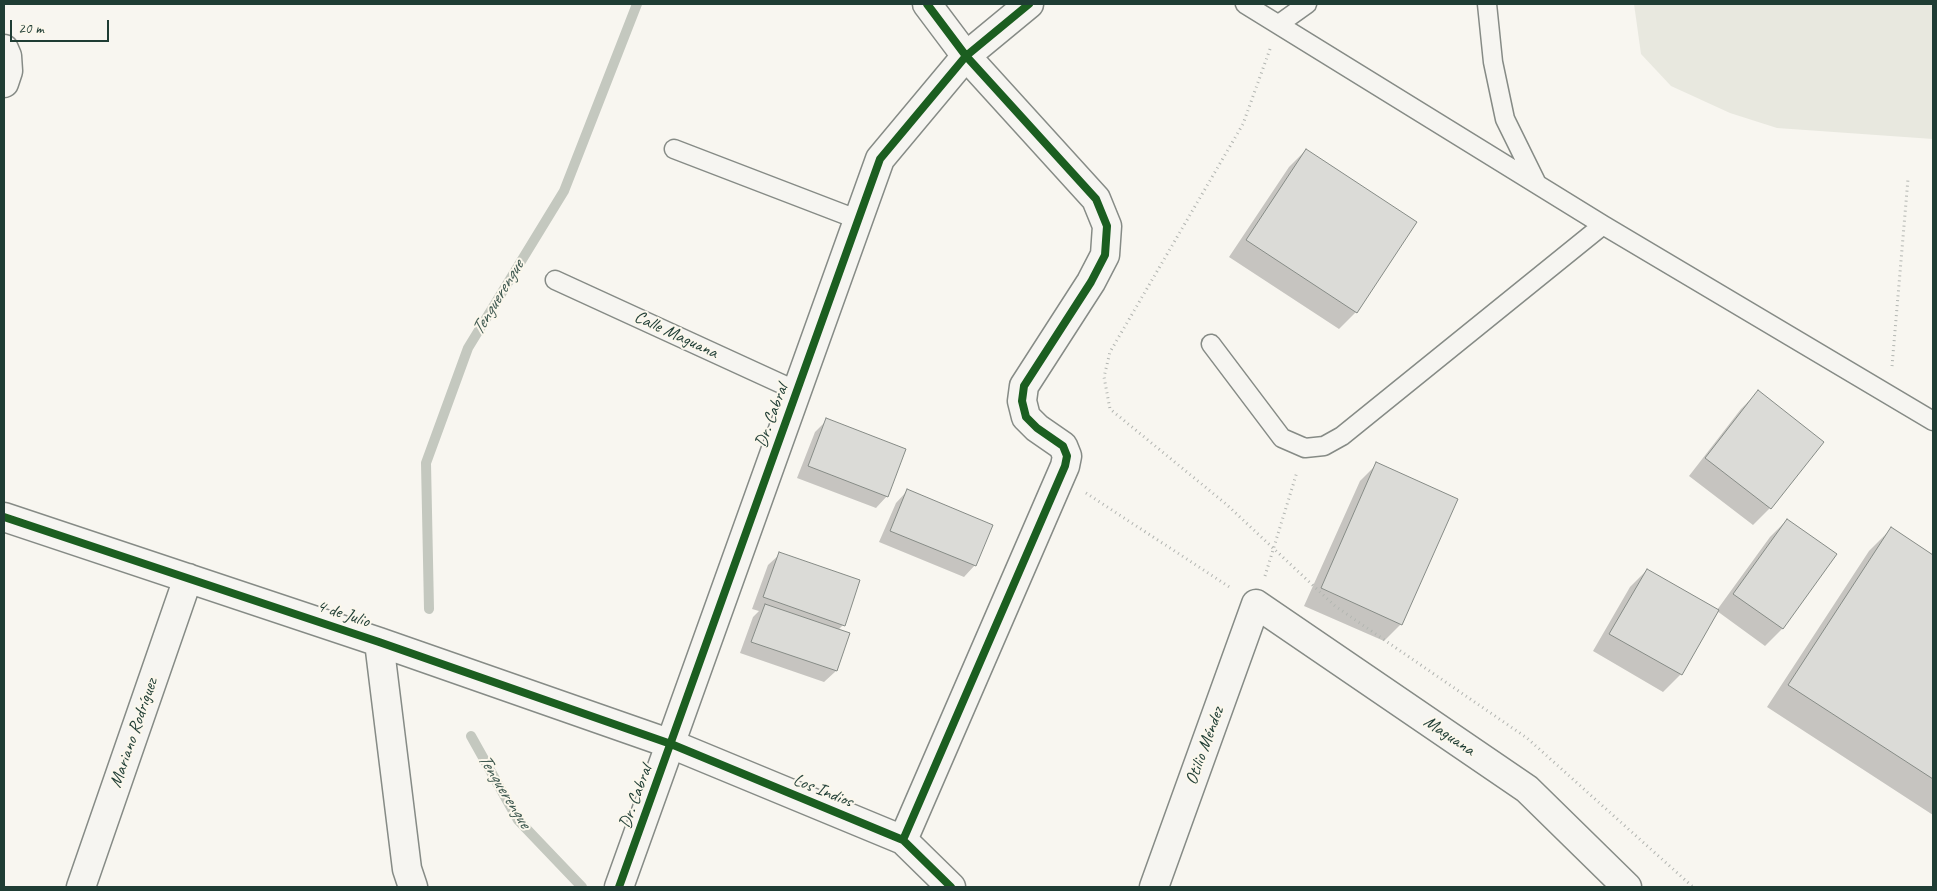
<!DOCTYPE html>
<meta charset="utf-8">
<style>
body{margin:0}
#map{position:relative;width:1937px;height:891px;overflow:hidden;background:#f8f6f0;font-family:Caveat,sans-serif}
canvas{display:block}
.frame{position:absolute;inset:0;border:5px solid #1f3d34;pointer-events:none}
.scale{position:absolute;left:10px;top:20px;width:99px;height:22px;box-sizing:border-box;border:2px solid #1f3d34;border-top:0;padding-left:6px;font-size:15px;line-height:18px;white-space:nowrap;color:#1f3d34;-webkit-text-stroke:4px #fbf7ec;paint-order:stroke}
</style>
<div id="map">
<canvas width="1937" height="891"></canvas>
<div class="frame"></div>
<div class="scale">20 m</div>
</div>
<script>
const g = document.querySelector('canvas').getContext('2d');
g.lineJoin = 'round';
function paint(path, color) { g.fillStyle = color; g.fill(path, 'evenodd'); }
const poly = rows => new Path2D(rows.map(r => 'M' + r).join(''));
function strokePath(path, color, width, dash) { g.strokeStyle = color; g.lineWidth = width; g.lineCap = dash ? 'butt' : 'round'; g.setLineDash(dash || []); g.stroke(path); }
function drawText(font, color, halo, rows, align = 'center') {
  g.font = font + ' Caveat,sans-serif'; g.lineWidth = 4; g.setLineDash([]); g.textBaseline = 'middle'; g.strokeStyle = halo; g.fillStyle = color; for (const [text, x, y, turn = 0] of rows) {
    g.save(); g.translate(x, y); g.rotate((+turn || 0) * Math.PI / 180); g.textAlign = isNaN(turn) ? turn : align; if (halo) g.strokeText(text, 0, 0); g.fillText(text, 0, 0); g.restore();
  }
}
paint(poly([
 [1634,4,1933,4,1933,139,1777,128,1730,113,1671,86,1641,54]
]), '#e8e8df');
paint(poly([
 [1306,150,1415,223,1356,312,1339,329,1229,257,1289,167],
 [1758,392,1770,508,1753,525,1689,476,1741,409],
 [827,420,887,496,876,508,797,478,815,432],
 [1377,464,1401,624,1384,641,1304,606,1360,481],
 [907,491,975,565,964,577,879,542,896,503],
 [1787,520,1835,555,1782,629,1765,646,1717,611,1681,674,1663,692,1593,651,1630,587,1647,570,1717,610,1770,537],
 [1891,529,1933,556,1933,815,1767,707,1869,551],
 [780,554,843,625,838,630,836,671,824,682,740,653,753,617,759,611,752,609,768,565]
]), '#0003');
strokePath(poly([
 [429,609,426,463,468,348,564,191,637,4],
 [471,736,518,820,582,887]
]), '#c4c8bf', 10);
const building = poly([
 [1306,149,1417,222,1357,313,1246,240,1306,149],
 [1758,390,1824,442,1771,509,1705,458,1758,390],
 [826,418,906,449,888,497,808,466,826,418],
 [1376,462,1458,499,1402,625,1321,588,1376,462],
 [907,489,993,525,976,566,890,531,907,489],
 [1787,519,1837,554,1783,629,1733,594,1787,519],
 [1891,527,1933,555,1933,779,1788,685,1891,527],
 [779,552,860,580,845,626,763,597,779,552],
 [1647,569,1719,610,1682,675,1609,634,1647,569],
 [765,604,850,633,837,671,751,642,765,604]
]);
paint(building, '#dbdbd7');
strokePath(building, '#868b86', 1);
const lane = poly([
 [1245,4,1603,225,1933,421],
 [1487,4,1493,62,1505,119,1536,182],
 [1279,24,1307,4],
 [674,149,859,220],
 [555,280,797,391],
 [1211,344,1282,438,1305,448,1324,446,1342,436,1603,225]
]);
const street = poly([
 [4,49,7,56,8,71,4,83],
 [4,517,379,642,671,744,903,840,951,887],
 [379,642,407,869,413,887],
 [903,840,1065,466,1067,456,1063,446,1037,428,1026,417,1022,401,1024,386,1091,282,1105,255,1107,226,1096,199,966,56,927,4],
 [81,887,188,578],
 [1154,887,1256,604,1527,789,1627,887]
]);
const secondary = poly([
 [619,887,880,159,966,56,1029,4]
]);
strokePath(lane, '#868b86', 21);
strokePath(street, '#868b86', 31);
strokePath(secondary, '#868b86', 31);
strokePath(poly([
 [1270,49,1243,124,1110,352,1104,377,1110,409,1226,504,1335,606,1527,738,1693,887],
 [1892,366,1908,179],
 [1086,493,1231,588],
 [1265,576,1297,472]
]), '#b2b5b1', 3, [1, 4]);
strokePath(lane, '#f6f5f1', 18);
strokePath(street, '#f6f5f1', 28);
strokePath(secondary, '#f6f5f1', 28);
strokePath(poly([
 [4,517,379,642,671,744,903,840,951,887],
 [903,840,1065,466,1067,456,1063,446,1037,428,1026,417,1022,401,1024,386,1091,282,1105,255,1107,226,1096,199,966,56,927,4],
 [619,887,880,159,966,56,1029,4]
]), '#1b5e20', 8);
drawText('18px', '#1f3d34', '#fbf7ec', [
 ["Calle Maguana",676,335,25],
 ["Dr. Cabral",772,416,-70],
 ["4 de Julio",343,614,18],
 ["Mariano Rodríguez",134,733,-71],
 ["Maguana",1449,736,34],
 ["Otilio Méndez",1205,746,-70],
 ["Los Indios",823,791,22],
 ["Dr. Cabral",636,797,-70]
]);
drawText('italic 19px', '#425b52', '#fbf7ec', [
 ["Tenguerengue",498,298,-59],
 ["Tenguerengue",504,791,58]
]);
</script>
